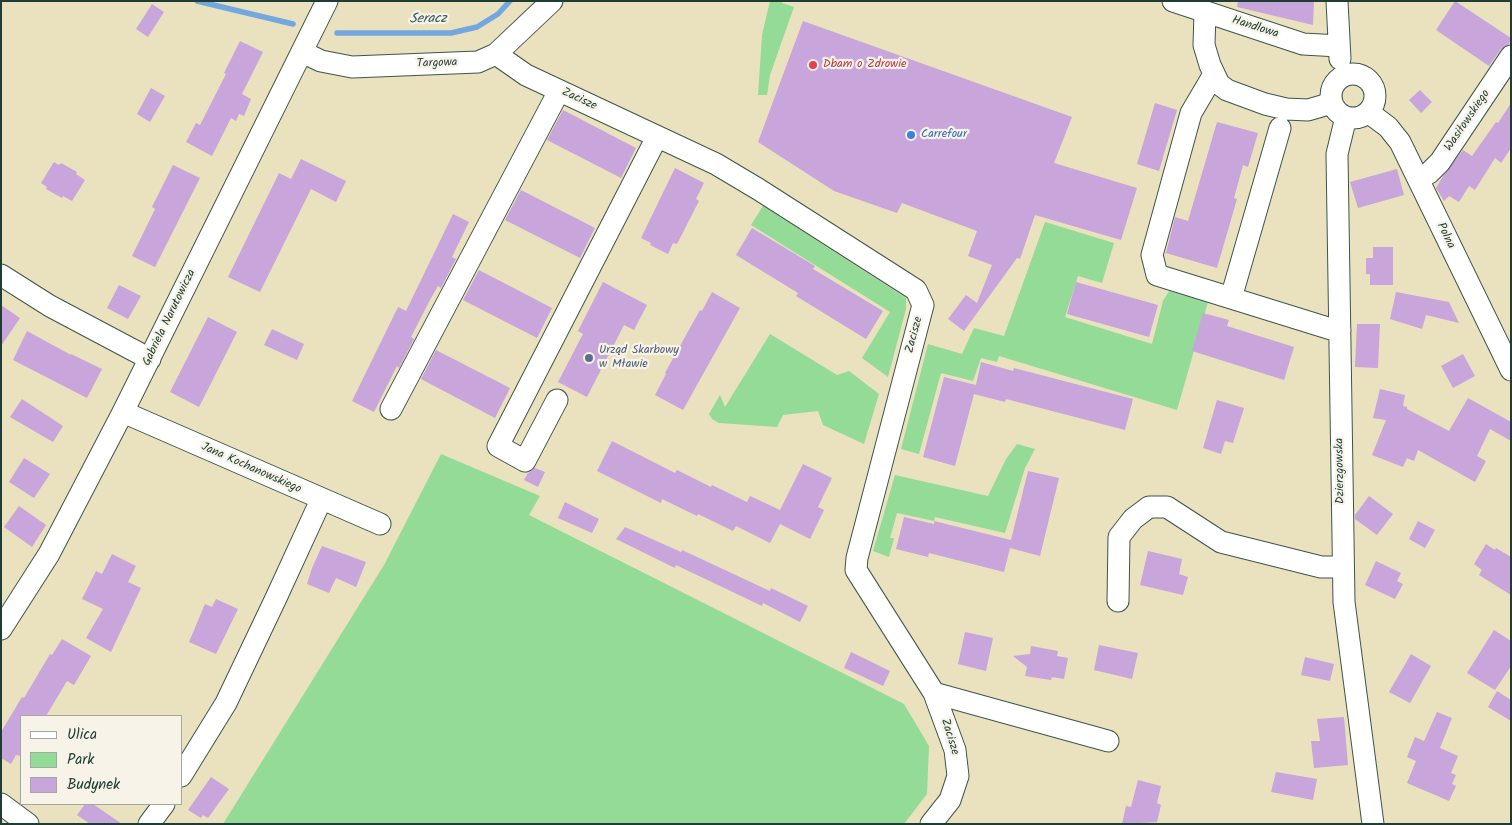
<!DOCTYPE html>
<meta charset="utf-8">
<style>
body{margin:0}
#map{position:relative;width:1512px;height:825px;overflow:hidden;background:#eae1bf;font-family:Kalam,sans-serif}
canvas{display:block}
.frame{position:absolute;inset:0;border:2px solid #1f3d34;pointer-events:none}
.legend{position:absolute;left:20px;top:715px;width:162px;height:90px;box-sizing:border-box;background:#f7f3e8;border:1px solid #a1aaa0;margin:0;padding:6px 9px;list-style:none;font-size:15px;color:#1f3d34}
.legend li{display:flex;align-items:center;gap:10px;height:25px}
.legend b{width:25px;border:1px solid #a1aaa0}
</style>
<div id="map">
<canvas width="1512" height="825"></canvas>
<div class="frame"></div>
<ul class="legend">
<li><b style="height:6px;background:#fff"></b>Ulica</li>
<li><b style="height:14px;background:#93db96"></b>Park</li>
<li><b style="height:14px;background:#c8a5da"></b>Budynek</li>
</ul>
</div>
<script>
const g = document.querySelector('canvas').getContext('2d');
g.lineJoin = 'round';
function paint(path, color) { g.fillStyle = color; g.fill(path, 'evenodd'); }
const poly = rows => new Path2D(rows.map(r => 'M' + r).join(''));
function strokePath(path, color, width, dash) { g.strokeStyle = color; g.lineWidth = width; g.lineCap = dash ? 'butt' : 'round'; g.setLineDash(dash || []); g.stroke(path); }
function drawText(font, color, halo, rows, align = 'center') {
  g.font = font + ' Kalam,sans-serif'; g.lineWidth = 4.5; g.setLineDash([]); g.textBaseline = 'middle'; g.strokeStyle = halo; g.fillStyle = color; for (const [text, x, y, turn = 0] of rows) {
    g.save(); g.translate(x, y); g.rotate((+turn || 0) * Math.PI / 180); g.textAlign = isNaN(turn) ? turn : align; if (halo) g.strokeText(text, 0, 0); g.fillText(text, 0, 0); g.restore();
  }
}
paint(poly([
 [770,1,782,1,782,3,794,7,770,75,767,95,758,95,762,35],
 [763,206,906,298,906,309,888,377,862,358,890,312,751,225],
 [1045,222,1114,243,1102,283,1078,276,1065,317,1152,344,1163,301,1169,291,1208,302,1177,410,999,356,997,362,981,358,973,381,941,373,919,454,901,449,928,344,962,354,974,328,1004,336],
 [770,334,837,375,849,371,879,394,864,444,823,425,818,411,783,415,777,427,719,423,712,419,709,414,720,395,725,407],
 [1017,444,1035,449,1025,468,1005,533,935,517,934,521,897,513,890,538,894,538,889,557,873,551,895,475,988,496,1006,459],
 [441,454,540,496,529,515,904,704,929,746,927,794,904,824,223,824,384,565]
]), '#93db96');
strokePath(poly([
 [197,1,293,24],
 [337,33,451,33,477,27,498,14,510,1]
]), '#73a7e0', 5.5);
paint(poly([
 [1238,1,1314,1,1313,25,1237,7],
 [1455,1,1511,38,1509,44,1501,49,1489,66,1436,30],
 [152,4,164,12,148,37,136,29],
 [803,21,1072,117,1054,163,1137,188,1121,240,1035,215,1020,259,1017,258,964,331,948,319,966,295,977,303,992,265,968,256,977,231,902,203,897,213,834,191,758,142],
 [240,41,263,52,242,94,251,99,244,116,239,114,236,121,231,118,212,156,186,142,196,123,200,125,226,74,224,73],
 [151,88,165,96,150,122,137,114],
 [1420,90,1432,102,1421,113,1409,100],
 [1155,103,1177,110,1159,171,1137,164],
 [1511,103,1511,148,1501,163,1495,158,1475,190,1469,186,1459,202,1449,196,1444,201,1436,188,1443,176,1463,150,1472,156,1496,122,1498,123],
 [563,110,636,148,621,178,547,140],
 [1217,122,1258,133,1248,167,1243,165,1234,198,1237,199,1217,268,1166,253,1175,217,1188,221],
 [301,159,346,181,336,202,311,189,260,292,228,277,279,173,291,179],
 [54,162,59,165,61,163,77,172,76,174,85,180,72,201,63,196,62,198,46,189,47,187,41,183],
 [173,165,200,178,155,267,132,256,155,209,152,207],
 [675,168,704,183,696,199,699,201,677,244,673,243,668,254,650,245,651,243,641,238],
 [1397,169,1404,195,1358,208,1350,182],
 [521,190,595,228,580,258,505,220],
 [453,214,469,222,452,257,456,259,441,288,438,286,430,300,411,337,414,339,399,368,397,366,374,412,352,401,398,307,406,311],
 [752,228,815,266,813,269,883,311,866,339,796,296,798,293,736,255],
 [1373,247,1393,247,1393,285,1370,285,1370,274,1366,274,1366,258,1373,258],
 [479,270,552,308,537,338,463,300],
 [603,282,647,305,634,330,624,325,587,397,558,382,583,334,578,331],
 [1076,282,1158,305,1149,337,1067,314],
 [119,285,141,296,128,319,107,308],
 [712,292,740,308,683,410,655,395,666,374,665,373,671,362,700,310,702,311],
 [1396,292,1449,302,1459,323,1426,315,1422,329,1390,319],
 [1,305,20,318,1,346],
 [1203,313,1229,320,1227,326,1294,347,1284,380,1192,351],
 [208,317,237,332,199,407,170,392],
 [1357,324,1380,324,1378,368,1355,367],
 [272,329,304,344,297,360,264,345],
 [27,331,71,355,71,354,102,369,87,398,13,360],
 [436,350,510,388,495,418,421,379],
 [1463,354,1475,376,1453,388,1441,366],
 [981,362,1013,371,1014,368,1133,399,1125,430,1006,399,1005,402,974,394,955,466,923,457,944,377,976,385],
 [1380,389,1405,395,1403,406,1407,407,1407,409,1449,431,1468,398,1511,422,1511,441,1490,429,1477,456,1486,461,1475,482,1418,450,1414,461,1407,458,1403,467,1372,455,1386,420,1373,418],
 [22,399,63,426,53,442,10,417],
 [1217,400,1244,408,1233,443,1225,441,1221,454,1203,448],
 [612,441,675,473,677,470,711,487,712,485,747,502,750,496,780,510,803,464,832,478,818,507,824,510,810,539,780,524,770,543,736,526,733,531,698,514,697,516,662,499,661,503,597,471],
 [24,458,50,474,34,498,9,482],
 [535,468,545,472,538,487,524,480,528,473],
 [1028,471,1059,478,1040,556,1010,548,1004,572,929,553,928,557,896,549,904,517,934,524,934,521,1011,540],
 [1369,496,1393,514,1377,535,1355,519,1355,515],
 [565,502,599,519,592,533,558,518],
 [19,506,46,525,32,547,4,527],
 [1418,521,1435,530,1425,548,1409,539],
 [625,527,681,552,680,555,682,550,770,591,771,588,808,606,800,622,763,603,762,606,676,565,675,568,616,539],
 [1486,544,1495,550,1496,548,1511,557,1511,595,1479,575,1482,570,1474,564],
 [322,546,366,562,356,587,336,578,329,593,307,584,312,568],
 [1148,551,1182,559,1179,574,1188,577,1183,595,1140,585],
 [112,554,136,566,128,582,141,588,111,652,86,638,103,609,82,599,96,571,102,574],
 [1376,561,1401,573,1397,581,1403,584,1395,599,1365,585],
 [216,599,238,609,216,654,189,642,205,604,212,607],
 [1494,630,1511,641,1511,666,1495,690,1467,673],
 [965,632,993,638,986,671,958,664],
 [62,639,91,656,74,685,67,681,46,716,21,716,21,756,16,755,11,764,1,758,1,732,22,697,24,698,50,654,52,655],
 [1099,645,1138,653,1132,679,1094,670],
 [1031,646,1058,651,1057,656,1068,658,1064,679,1052,677,1051,680,1025,676,1027,667,1013,656,1030,654],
 [851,652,890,671,883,686,844,668],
 [1411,654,1431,666,1410,703,1389,692],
 [1305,657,1334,664,1330,681,1301,675],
 [1497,691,1511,700,1511,721,1488,707],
 [1437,712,1452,718,1440,748,1458,756,1451,773,1456,775,1452,784,1456,786,1449,801,1407,783,1416,761,1407,757,1415,737,1424,741],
 [1344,717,1348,765,1314,768,1311,741,1320,741,1317,719],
 [1276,772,1317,779,1313,800,1271,792],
 [211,777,229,789,208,818,203,815,201,818,188,810],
 [1138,780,1161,786,1157,803,1161,805,1157,822,1122,824,1126,806,1131,807],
 [85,804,93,804,122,824,90,824,77,815]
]), '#c8a5da');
const minor = poly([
 [1173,1,1303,44,1339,46],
 [1337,1,1340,59],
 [1205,12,1204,45,1210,65,1219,84,1227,90,1265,104,1286,109,1308,110,1332,103],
 [302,52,321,61,352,67,478,62,496,54,552,1],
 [496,54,526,75,716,164,758,189,916,290,923,305,857,558,856,570,934,693,955,750,958,776,950,800,931,824],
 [1214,74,1191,113,1152,255,1157,275,1331,329,1340,330],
 '1331 96a22 22 0 1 1 44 0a22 22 0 1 1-44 0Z',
 [1368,112,1388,127,1400,142,1511,370],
 [1346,117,1337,154,1344,602,1373,824],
 [1418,179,1429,173,1440,162,1511,56],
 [1,275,50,306,150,359],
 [1231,298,1280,128],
 [557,400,525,461,498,446,657,137],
 [391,409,559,91],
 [123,412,380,524],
 [1118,601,1119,537,1133,519,1149,507,1167,507,1221,542,1321,567,1343,567],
 [1,629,49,554,123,412,327,1],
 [934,693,1108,741],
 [181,776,226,703,276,598,321,500],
 [1,804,28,824],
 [149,824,164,804]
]);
strokePath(minor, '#3d5649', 23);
strokePath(minor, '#fff', 21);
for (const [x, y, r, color] of [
 [813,65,5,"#e0444e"],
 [911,135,5,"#3f7fe0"],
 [589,358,5,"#5c6f8a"]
]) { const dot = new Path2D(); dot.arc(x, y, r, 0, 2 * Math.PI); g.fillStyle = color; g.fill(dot); strokePath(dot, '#f7f3e8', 2); }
drawText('12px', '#1f3d34', '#f7f3e8', [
 ["Handlowa",1255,28,18],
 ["Targowa",437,64,-2],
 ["Zacisze",579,100,25],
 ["Wasiłowskiego",1468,121,-56],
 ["Polna",1445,236,64],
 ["Gabriela Narutowicza",170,318,-64],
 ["Zacisze",915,335,-75],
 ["Jana Kochanowskiego",251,469,24],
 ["Dzierzgowska",1341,471,-91],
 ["Zacisze",949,737,73]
]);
drawText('12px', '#be3a42', '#f7f3e8', [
 ["Dbam o Zdrowie",823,65]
], 'left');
drawText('12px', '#366cbe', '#f7f3e8', [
 ["Carrefour",921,135]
], 'left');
drawText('12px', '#4e5e75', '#f7f3e8', [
 ["Urząd Skarbowy",599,351],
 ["w Mławie",599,365]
], 'left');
drawText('italic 14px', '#34585f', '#f7f3e8', [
 ["Seracz",428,20,-1]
]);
</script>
